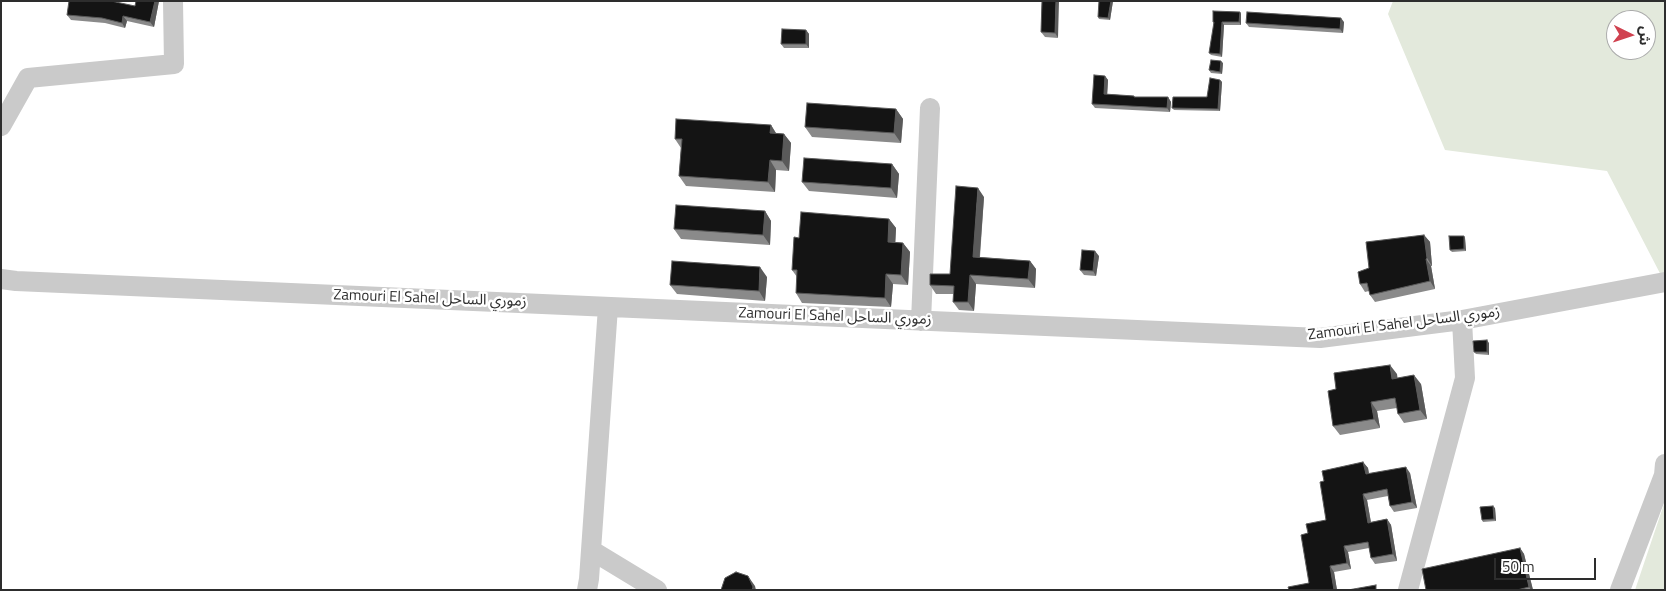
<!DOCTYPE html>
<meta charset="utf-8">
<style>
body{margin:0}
#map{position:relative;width:1666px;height:591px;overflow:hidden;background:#fff;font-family:"Titillium Web","Noto Sans Arabic",sans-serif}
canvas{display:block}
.frame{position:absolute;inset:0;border:2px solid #2d2d2d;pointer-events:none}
.north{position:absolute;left:1606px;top:10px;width:50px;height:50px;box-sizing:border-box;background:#fff;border:1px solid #ababab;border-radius:50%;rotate:94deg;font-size:14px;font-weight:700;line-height:20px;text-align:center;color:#2d2d2d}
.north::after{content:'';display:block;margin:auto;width:18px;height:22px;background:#d04250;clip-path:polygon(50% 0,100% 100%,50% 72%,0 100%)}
.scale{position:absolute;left:1494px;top:558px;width:102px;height:22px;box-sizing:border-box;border:2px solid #2d2d2d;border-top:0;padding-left:6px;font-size:15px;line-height:18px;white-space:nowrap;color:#2d2d2d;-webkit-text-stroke:4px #fff;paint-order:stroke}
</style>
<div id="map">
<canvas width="1666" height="591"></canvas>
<div class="frame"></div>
<div class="north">ش</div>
<div class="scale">50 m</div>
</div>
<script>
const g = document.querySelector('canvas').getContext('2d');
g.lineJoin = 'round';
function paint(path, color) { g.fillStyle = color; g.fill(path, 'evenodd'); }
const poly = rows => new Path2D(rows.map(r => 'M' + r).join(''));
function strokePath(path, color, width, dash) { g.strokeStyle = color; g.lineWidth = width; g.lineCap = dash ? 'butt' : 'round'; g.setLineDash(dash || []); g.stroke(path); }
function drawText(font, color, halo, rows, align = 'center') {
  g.font = font + ' "Titillium Web","Noto Sans Arabic",sans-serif'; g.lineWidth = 5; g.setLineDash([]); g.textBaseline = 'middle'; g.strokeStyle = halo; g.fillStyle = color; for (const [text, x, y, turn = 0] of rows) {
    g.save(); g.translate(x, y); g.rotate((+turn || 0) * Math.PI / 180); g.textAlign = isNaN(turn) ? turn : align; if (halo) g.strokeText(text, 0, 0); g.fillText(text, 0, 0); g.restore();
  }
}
paint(poly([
 [1393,1,1665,1,1665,283,1607,171,1445,150,1388,14],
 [1616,20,1646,20,1646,50,1616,50],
 [1665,501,1665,590,1635,590]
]), '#e3e9dc');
strokePath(poly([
 [1,126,28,78,174,64,173,1],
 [1,279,16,281,1320,338,1462,320,1665,282],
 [921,321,930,108],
 [591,550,657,590],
 [587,590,589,579,608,307],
 [1408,590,1465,378,1462,320],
 [1620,590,1664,475,1665,464]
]), '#cacaca', 20);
paint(poly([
 [136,1,159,1,154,27,127,21,125,28,105,23,71,20,67,15,135,6],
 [1042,1,1058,38,1045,37,1041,32],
 [1099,1,1113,1,1110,20,1099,19,1098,17],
 [1240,12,1241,14,1241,25,1224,25,1222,57,1211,55,1209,53,1214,24,1213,22],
 [1344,22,1343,33,1249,27,1246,23],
 [806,30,809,34,809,48,784,48,781,44],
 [1223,63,1222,74,1211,73,1209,70],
 [1105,76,1108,80,1107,94,1134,96,1135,97,1168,97,1171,102,1170,112,1095,108,1092,104],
 [1220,80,1222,82,1220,111,1174,110,1172,108,1207,97],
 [896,109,903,119,901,143,812,137,805,127],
 [771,125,776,133,784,134,791,143,789,171,776,170,775,192,686,186,679,176,681,148,675,139],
 [892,164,899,174,897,198,809,191,802,182],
 [984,197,980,257,1030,261,1036,269,1035,288,976,284,974,311,959,310,953,302,953,294,936,294,930,285,950,274],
 [765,211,771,221,770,245,681,239,674,229],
 [889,219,896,228,895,242,903,243,910,252,908,285,893,284,891,307,802,303,796,293,797,277,792,270,799,238],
 [1424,235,1430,242,1432,266,1431,266,1435,289,1375,302,1370,295,1369,291,1365,292,1360,284,1369,268],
 [1464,236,1465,238,1466,251,1452,252,1450,250],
 [1099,256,1096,276,1084,275,1080,270],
 [767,277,765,301,677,294,670,285],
 [1489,343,1489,355,1476,354,1474,352],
 [1397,374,1397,378,1421,384,1427,419,1404,423,1398,414,1397,408,1377,411,1380,428,1340,435,1333,426,1336,389],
 [1363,462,1368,468,1369,474,1410,473,1417,508,1394,512,1390,506,1388,496,1367,500,1371,522,1387,519,1391,525,1397,561,1375,564,1371,558,1369,548,1348,552,1351,569,1334,572,1337,590,1289,590,1309,583,1308,533,1326,520,1324,481],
 [1495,508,1496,521,1483,522,1482,520],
 [1520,548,1524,554,1533,590,1426,590]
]), '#8a8a8a');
paint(poly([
 [155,1,159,1,154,27,150,22],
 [1056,1,1059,1,1058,38,1055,33],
 [1111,1,1113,1,1110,20,1108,18],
 [1240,12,1241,14,1241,25,1239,22],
 [123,16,127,21,125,28,122,23],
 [1341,18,1344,22,1343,33,1340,29],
 [1222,22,1224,25,1222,57,1220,54],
 [806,30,809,34,809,48,806,44],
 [1221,61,1223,63,1222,74,1220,72],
 [1105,76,1108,80,1107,98,1104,94],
 [1220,80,1222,82,1220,111,1218,109],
 [1168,97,1171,102,1170,112,1167,108],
 [896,109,903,119,901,143,894,133],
 [771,125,777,135,770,133],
 [784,134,791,143,789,171,782,161],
 [770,160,776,170,775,192,768,182],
 [892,164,899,174,897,198,891,188],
 [978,188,984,197,979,265,973,257],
 [765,211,771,221,770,245,763,235],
 [889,219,896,228,895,252,888,242],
 [1424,235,1430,242,1432,266,1427,258],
 [1464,236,1465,238,1466,251,1464,249],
 [903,243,910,252,908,285,901,275],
 [1095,251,1099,256,1096,276,1093,271],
 [1426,259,1431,266,1435,289,1430,281],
 [1030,261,1036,269,1035,288,1028,279],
 [760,267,767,277,765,301,759,291],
 [886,274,893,284,891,307,885,298],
 [970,275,976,284,974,311,968,302],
 [1487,340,1489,343,1489,355,1487,352],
 [1390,365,1397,374,1399,388,1392,379],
 [1414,375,1421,384,1427,419,1420,410],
 [1371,402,1377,411,1380,428,1374,419],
 [1363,462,1368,468,1370,480,1366,474],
 [1406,467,1410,473,1417,508,1412,502],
 [1363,494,1367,500,1372,529,1368,523],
 [1493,506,1495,508,1496,521,1494,519],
 [1387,519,1391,525,1397,561,1393,554],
 [1344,546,1348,552,1351,569,1347,563],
 [1520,548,1524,554,1533,590,1531,590,1529,587],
 [1330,566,1334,572,1337,590,1334,590],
 [748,576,755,586,756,590,752,590]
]), '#5a5a5a');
const building = poly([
 [69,1,111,1,135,6,136,1,155,1,150,22,123,16,122,23,102,18,67,15,69,1],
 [1042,1,1056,1,1055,33,1041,32,1042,1],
 [1099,1,1111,1,1108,18,1098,17,1099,1],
 [1213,11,1240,12,1239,22,1222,22,1220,54,1209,53,1214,22,1213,22,1213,11],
 [1247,12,1341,18,1340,29,1246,23,1247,12],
 [782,29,806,30,806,44,781,44,782,29],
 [1211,60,1221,61,1220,72,1209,70,1211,60],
 [1094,75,1105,76,1104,94,1134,96,1134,97,1168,97,1167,108,1092,104,1094,75],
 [1210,78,1220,80,1218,109,1172,108,1173,97,1207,97,1210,78],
 [807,103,896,109,894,133,805,127,807,103],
 [676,119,771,125,770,133,784,134,782,161,770,160,768,182,679,176,682,139,675,139,676,119],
 [804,158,892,164,891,188,802,182,804,158],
 [956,186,978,188,973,257,1030,261,1028,279,970,275,968,302,953,302,954,286,930,285,930,274,950,274,956,186],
 [676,205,765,211,763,235,674,229,676,205],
 [801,212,889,219,888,242,903,243,901,275,886,274,885,298,796,293,797,270,792,270,794,237,799,238,801,212],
 [1424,235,1427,258,1426,259,1430,281,1370,295,1367,283,1360,284,1358,272,1369,268,1366,242,1424,235],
 [1449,236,1464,236,1464,249,1450,250,1449,236],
 [1082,250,1095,251,1093,271,1080,270,1082,250],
 [672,261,760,267,759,291,670,285,672,261],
 [1487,340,1487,352,1474,352,1473,341,1487,340],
 [1390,365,1392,379,1414,375,1420,410,1398,414,1395,398,1371,402,1374,419,1333,426,1328,391,1336,389,1334,373,1390,365],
 [1363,462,1366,474,1406,467,1412,502,1390,506,1387,489,1363,494,1368,523,1387,519,1393,554,1371,558,1368,542,1344,546,1347,563,1330,566,1334,590,1289,590,1288,587,1309,583,1301,535,1308,533,1306,524,1326,520,1320,482,1324,481,1322,471,1363,462],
 [1493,506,1494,519,1482,520,1480,507,1493,506],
 [1520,548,1529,587,1517,590,1426,590,1422,569,1520,548],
 [736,572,748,576,753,587,752,590,721,590,725,578,736,572],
 [1376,585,1376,590,1348,590,1376,585]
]);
paint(building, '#141414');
strokePath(building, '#5a5a5a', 1);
drawText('15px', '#2d2d2d', '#fff', [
 ["Zamouri El Sahel زموري الساحل",430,299,2],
 ["Zamouri El Sahel زموري الساحل",835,317,2],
 ["Zamouri El Sahel زموري الساحل",1404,324,-7]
]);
</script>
